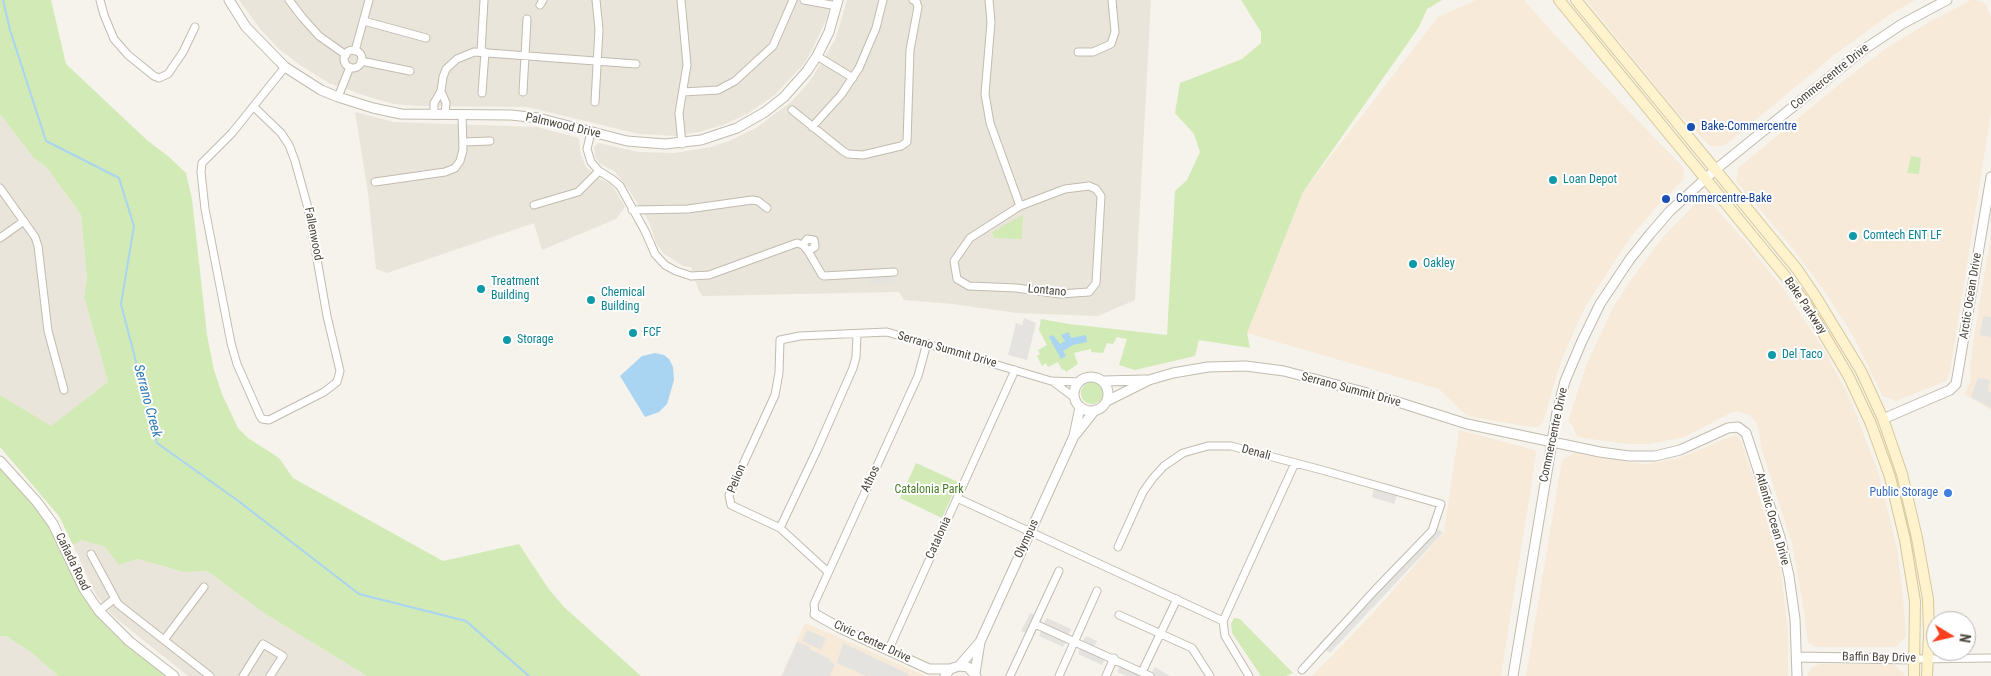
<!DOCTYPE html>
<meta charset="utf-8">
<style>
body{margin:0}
#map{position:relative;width:1991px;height:676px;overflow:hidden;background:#f6f3ec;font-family:"Roboto Condensed",sans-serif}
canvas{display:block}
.north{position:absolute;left:1926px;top:611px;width:50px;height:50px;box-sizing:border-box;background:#fff;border:1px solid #b7b4b0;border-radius:50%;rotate:99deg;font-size:14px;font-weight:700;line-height:20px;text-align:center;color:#4b4439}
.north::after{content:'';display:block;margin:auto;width:18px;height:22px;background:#fc3f1d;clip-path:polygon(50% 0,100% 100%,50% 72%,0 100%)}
</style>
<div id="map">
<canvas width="1991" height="676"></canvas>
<div class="north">N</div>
</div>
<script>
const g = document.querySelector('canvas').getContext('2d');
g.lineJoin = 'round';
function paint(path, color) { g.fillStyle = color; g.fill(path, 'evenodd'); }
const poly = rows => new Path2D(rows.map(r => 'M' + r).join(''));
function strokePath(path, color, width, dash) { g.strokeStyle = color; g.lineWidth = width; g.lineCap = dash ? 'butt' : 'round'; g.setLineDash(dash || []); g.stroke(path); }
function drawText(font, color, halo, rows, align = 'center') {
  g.font = font + ' "Roboto Condensed",sans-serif'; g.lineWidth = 4; g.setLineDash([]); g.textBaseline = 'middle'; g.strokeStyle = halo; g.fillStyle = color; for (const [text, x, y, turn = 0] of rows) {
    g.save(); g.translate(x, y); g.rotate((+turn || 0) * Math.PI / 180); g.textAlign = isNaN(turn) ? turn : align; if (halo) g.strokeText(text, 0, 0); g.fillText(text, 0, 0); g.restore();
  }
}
paint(poly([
 [239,0,831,0,826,20,812,50,803,65,775,95,747,114,723,125,699,132,676,136,639,134,527,107,419,106,394,104,372,98,329,83,300,65,279,49,261,30],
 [847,0,1151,0,1135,300,1098,316,1017,313,952,304,904,300,899,292,702,296,698,289,691,267,683,266,664,254,656,243,649,222,629,190,615,172,599,163,595,156,594,147,599,143,639,152,675,153,711,147,729,141,756,128,791,102,810,81,835,40],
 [355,112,394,122,537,127,579,138,581,155,586,167,600,179,609,183,616,191,625,207,616,219,542,250,534,223,387,273,376,269,368,193],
 [0,114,33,157,47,168,81,215,87,279,84,297,108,382,51,427,0,395],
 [82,540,105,547,119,565,138,559,184,572,207,571,264,613,367,676,188,676,113,616,97,596,91,585,73,545],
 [0,636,6,636,31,652,58,676,0,676]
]), '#eae5da');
paint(poly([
 [1476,0,1524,0,1554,34,1684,168,1683,180,1657,206,1630,238,1585,307,1561,361,1543,422,1538,427,1531,427,1471,417,1464,413,1439,389,1247,333,1303,192,1438,17],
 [1586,0,1915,0,1889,15,1834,55,1724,146,1710,146,1677,112],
 [1971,0,1976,0,1986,4,1991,18,1991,113,1950,372,1946,381,1896,401,1883,396,1853,336,1825,292,1791,246,1736,181,1738,168,1842,82,1885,49,1929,22],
 [1697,202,1711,203,1746,242,1788,295,1826,353,1850,399,1879,474,1897,549,1903,596,1906,636,1896,647,1815,647,1808,642,1804,610,1792,544,1761,447,1759,431,1756,422,1749,415,1740,412,1732,412,1685,437,1648,444,1627,444,1577,437,1573,426,1568,422,1587,363,1614,306,1631,280,1662,238],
 [1991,235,1991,410,1964,394,1971,380,1970,369,1973,343],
 [1459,430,1535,450,1536,455,1501,676,1312,676,1374,612,1444,532],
 [1735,435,1739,437,1742,443,1772,537,1781,571,1788,632,1788,676,1526,676,1562,460,1574,453,1633,463,1647,464,1679,458],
 [805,623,831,634,926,676,781,676],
 [1820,664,1893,664,1904,674,1904,676,1807,676,1812,667]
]), '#f7ead8');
paint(poly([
 [0,0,51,0,66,64,148,141,168,156,186,173,192,199,207,335,214,370,222,394,238,428,248,438,279,458,293,478,443,561,519,544,548,588,564,607,641,676,367,676,264,613,207,571,184,572,138,559,119,565,105,547,82,540,73,545,59,516,0,447,0,395,51,426,108,382,84,297,87,279,81,215,47,168,33,157,0,114],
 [1241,0,1442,0,1427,9,1419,27,1303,192,1247,333,1250,348,1199,340,1195,356,1135,370,1119,365,1127,339,1117,337,1113,344,1107,343,1103,353,1091,352,1091,349,1074,353,1078,364,1066,372,1064,369,1062,370,1058,362,1048,367,1046,363,1042,366,1037,356,1040,354,1038,350,1047,345,1039,330,1041,319,1069,324,1167,335,1175,191,1187,180,1200,152,1194,134,1175,113,1180,83,1242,59,1261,43,1261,32],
 [1911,156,1921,158,1919,174,1907,173],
 [1023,215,1022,239,994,238,992,232],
 '1081 393a11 11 0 1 1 22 0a11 11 0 1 1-22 0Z',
 [916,463,958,482,942,518,900,498],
 [0,468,42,516,58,541,84,597,98,617,120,640,166,676,58,676,31,652,6,636,0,636],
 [1234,618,1240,619,1293,673,1286,676,1261,676,1232,633,1231,624]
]), '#d2eab5');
paint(poly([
 [893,267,894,282,870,284,869,269],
 [1983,316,1991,317,1991,337,1980,335],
 [1024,318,1036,323,1027,360,1008,355,1016,323,1022,325],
 [1978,378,1990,380,1988,391,1991,393,1991,408,1971,397],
 [1374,489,1397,495,1394,504,1372,497],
 [1431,526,1443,532,1439,537,1330,653,1319,644],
 [1030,613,1042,618,1041,621,1044,623,1047,618,1071,629,1069,634,1083,641,1086,636,1097,641,1094,647,1108,653,1102,665,1078,654,1080,648,1066,642,1063,647,1039,636,1041,631,1037,629,1034,636,1021,631],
 [807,630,826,638,821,650,802,641],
 [797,642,810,647,809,649,830,659,830,661,835,664,830,676,782,676],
 [843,643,909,674,908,676,866,676,837,663],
 [1123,660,1152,672,1155,667,1170,676,1127,676,1117,672]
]), '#e5e3e0');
paint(poly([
 [1069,332,1071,338,1086,335,1087,342,1073,345,1063,351,1066,356,1061,359,1049,337,1053,335,1060,344,1065,341,1061,335],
 [655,353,664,355,669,359,673,367,674,380,667,404,659,412,645,417,620,376,642,356]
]), '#a9d4f2');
strokePath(poly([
 [3,0,10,30,46,141,119,178,134,226,121,304,157,443,237,500,359,594,466,621,529,676]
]), '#a9d4f2', 2);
const minor = poly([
 [100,0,104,15,114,39,128,55,154,76,159,78,168,74,183,52,195,27],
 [289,0,302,17,319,36,346,55],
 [681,0,687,65,679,113,682,144],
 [804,0,837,6],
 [989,0,991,22,985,94,990,123,1020,206],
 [540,5,543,0],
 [364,21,426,38],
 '344 59a9 9 0 1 1 18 0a9 9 0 1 1-18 0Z',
 [355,51,369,0],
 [481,52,484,0],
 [1078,52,1093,52,1111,44,1115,32,1112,0],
 [817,56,853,78],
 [361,61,410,71],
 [441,91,446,103,445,115],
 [523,92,527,19],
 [683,92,718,90,735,81,773,46,793,0],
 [482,93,485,52],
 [338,97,350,67],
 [595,102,599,29,596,0],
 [254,107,281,133,289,145,295,161,308,208,327,316,340,371,337,382,324,392,269,420,262,419,260,416,237,364,231,343,205,209,201,172,202,163,232,133,285,67],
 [792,110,843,151,848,154,863,155,901,146,907,142,910,50,918,7,916,1,913,0],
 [434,115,434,103,441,91,443,77,446,69,457,59,474,52,636,64],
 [812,127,841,95,859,68,876,28,883,0],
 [591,132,587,149,591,162,599,171,612,179,620,186,645,231,655,254,665,265,676,271,691,276,709,275,797,243,803,245,808,251,822,275,824,276,894,272],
 [463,142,490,141],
 [375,182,445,172,455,168,460,161,463,150,462,115],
 [1089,186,1096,189,1101,196,1096,283,1089,292,1060,294,1016,288,969,286,957,279,954,261,970,238,1020,206,1065,189,1089,186],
 [0,188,35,237,38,246,48,331,64,390],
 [534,205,578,192,599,171],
 [632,210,688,209,752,200,758,201,767,208],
 [0,238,24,221],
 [803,245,807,239,814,240,815,247,808,251],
 [1052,381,1075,398],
 [957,498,1223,621],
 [780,528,817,450,853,368,856,357,857,335],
 [1118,547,1143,492,1153,478,1164,466,1183,453,1208,446,1231,446,1322,470,1441,504,1432,531,1375,590,1302,670],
 [91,554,118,604,210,676],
 [828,572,780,528,731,505,729,495,775,395,779,373,780,340,800,336,887,332,1051,381,1079,382],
 [99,611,114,599],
 [815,614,814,604,918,376,927,343],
 [1119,615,1192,648,1210,676],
 [1223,621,1295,463],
 [1223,621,1225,636,1249,676],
 [1035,624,1150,676],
 [164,640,204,587],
 [888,651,1015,370],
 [1915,659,1991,658],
 [1142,672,1177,599],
 [243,676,263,644,283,656,270,676],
 [1010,676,1059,571],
 [1059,676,1097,591],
 [1106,676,1114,658]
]);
const tertiary = poly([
 [229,0,246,27,285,67,321,90,338,97,373,108,401,114,511,115,538,118,627,141,665,144,701,140,737,128,765,112,784,97,807,71,817,56,829,32,838,0],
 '1074 394a17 17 0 1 1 34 0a17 17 0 1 1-34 0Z',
 [1103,381,1146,380],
 [1107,401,1149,380,1173,373,1208,367,1246,366,1284,371,1379,396,1467,424,1600,452,1629,456,1655,456,1680,450,1728,428,1738,427,1746,433,1780,537,1789,576,1795,619,1797,676],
 [1883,419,1950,390,1956,384,1991,177],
 [1076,434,1095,410],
 [0,461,37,502,53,524,84,589,99,611,129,641,174,676],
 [815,614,840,628,929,669,950,669],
 [1797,657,1915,659],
 [959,666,980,642],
 [975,673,980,642,1074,436,1080,407],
 [945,676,950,669,959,666,968,667,976,676],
 [1513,676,1557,412,1565,381,1582,341,1600,304,1630,259,1650,234,1670,211,1715,170,1863,50,1902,24,1947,0]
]);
const secondary = poly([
 [1559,0,1786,277,1806,304,1849,377,1871,424,1890,477,1905,540,1915,601,1914,676],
 [1576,0,1797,269,1816,297,1861,371,1883,419,1902,474,1917,538,1928,599,1929,634,1927,676]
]);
strokePath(minor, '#c2bbae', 9);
strokePath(tertiary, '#c2bbae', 11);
strokePath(secondary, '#d6c79b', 12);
strokePath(minor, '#fff', 7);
strokePath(tertiary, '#fff', 9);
strokePath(secondary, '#fff3cd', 10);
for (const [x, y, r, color] of [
 [1691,127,5,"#1a4fb4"],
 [1553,180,5,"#0f9aa8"],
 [1666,199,5,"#1a4fb4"],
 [1853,236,5,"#0f9aa8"],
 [1413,264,5,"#0f9aa8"],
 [481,289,5,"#0f9aa8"],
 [591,300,5,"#0f9aa8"],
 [633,333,5,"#0f9aa8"],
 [507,340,5,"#0f9aa8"],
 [1772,355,5,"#0f9aa8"],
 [1948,493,5,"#3f7fe0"]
]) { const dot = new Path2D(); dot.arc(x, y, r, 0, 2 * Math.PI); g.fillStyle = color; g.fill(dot); strokePath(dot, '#fff', 2); }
drawText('12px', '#4b4439', '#fff', [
 ["Commercentre Drive",1830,77,-39],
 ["Palmwood Drive",563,126,13],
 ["Fallenwood",313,234,79],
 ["Lontano",1047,291,5],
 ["Arctic Ocean Drive",1971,296,-81],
 ["Bake Parkway",1805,306,56],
 ["Serrano Summit Drive",947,350,16],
 ["Serrano Summit Drive",1351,390,15],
 ["Commercentre Drive",1554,435,-78],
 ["Denali",1256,453,15],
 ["Pelion",737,479,-68],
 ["Athos",871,479,-65],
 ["Atlantic Ocean Drive",1772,519,74],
 ["Catalonia",939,538,-66],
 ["Olympus",1027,539,-65],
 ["Cañada Road",72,562,64],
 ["Civic Center Drive",872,642,25],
 ["Baffin Bay Drive",1879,658,1]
]);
drawText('12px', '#164399', '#fff', [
 ["Bake-Commercentre",1701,127],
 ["Commercentre-Bake",1676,199]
], 'left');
drawText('12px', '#0d838f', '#fff', [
 ["Loan Depot",1563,180],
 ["Comtech ENT LF",1863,236],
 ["Oakley",1423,264],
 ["Treatment",491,282],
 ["Building",491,296],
 ["Chemical",601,293],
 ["Building",601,307],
 ["FCF",643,333],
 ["Storage",517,340],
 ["Del Taco",1782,355]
], 'left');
drawText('12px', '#4a7f2a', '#fff', [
 ["Catalonia Park",929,490]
]);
drawText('12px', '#366cbe', '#fff', [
 ["Public Storage",1938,493]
], 'right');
drawText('italic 14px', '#2e7ab2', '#fff', [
 ["Serrano Creek",147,401,75]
]);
</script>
